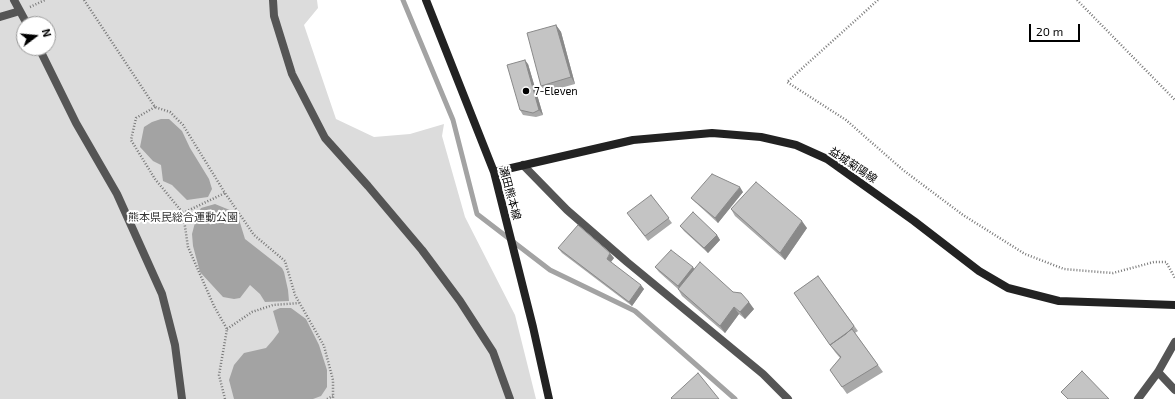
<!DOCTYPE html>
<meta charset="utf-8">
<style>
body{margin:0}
#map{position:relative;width:1175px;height:399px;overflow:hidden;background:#fff;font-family:"Exo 2",sans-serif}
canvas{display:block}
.north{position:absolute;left:16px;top:16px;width:40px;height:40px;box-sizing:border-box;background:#fff;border:1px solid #999;border-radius:50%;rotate:74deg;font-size:11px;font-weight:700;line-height:16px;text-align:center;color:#000}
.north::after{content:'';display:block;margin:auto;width:14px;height:18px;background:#000;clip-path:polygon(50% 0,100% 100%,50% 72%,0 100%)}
.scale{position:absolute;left:1029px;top:24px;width:51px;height:18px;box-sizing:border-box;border:2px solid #000;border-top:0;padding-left:5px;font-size:12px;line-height:14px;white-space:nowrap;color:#000;-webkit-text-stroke:3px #fff;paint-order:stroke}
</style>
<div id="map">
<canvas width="1175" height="399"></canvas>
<div class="north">N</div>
<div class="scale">20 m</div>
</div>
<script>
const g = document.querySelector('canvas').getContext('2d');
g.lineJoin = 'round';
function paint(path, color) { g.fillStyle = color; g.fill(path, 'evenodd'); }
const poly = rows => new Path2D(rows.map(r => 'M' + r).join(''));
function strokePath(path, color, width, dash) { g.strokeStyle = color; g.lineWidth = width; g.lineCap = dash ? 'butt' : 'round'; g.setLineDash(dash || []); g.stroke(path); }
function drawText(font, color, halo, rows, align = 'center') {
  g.font = font + ' "Exo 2","Noto Sans JP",sans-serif'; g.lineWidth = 4; g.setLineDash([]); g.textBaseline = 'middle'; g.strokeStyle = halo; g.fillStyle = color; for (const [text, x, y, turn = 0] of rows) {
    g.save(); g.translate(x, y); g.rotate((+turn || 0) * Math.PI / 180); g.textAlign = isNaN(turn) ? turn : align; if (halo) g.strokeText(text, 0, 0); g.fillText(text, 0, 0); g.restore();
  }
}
paint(poly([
 [0,0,317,0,318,8,304,25,336,119,374,137,410,134,444,124,442,136,465,217,515,315,536,399,0,399],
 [24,24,48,24,48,48,24,48]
]), '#dcdcdc');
paint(poly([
 [161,119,169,119,182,131,190,148,209,179,212,189,208,197,187,200,172,185,163,181,161,165,153,161,140,147,144,127,152,122],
 [215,204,237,213,245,239,282,268,284,272,288,290,289,301,265,302,260,294,250,285,240,298,234,299,223,297,200,272,193,246,192,234,197,215,201,208],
 [280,308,291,308,306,319,319,345,327,370,327,387,321,396,313,399,234,399,229,380,234,365,244,353,266,348,273,340,279,332,273,311]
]), '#a3a3a3');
strokePath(poly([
 [403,0,453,120,477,214,550,270,635,311,735,399]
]), '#a3a3a3', 5);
strokePath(poly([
 [84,0,155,107,170,112,183,125,225,193,254,235,285,261,295,295,324,346,333,380,333,399],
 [878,0,787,82,846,120,903,170,963,215,1025,254,1064,269,1099,272,1113,273,1154,262,1166,262,1175,278],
 [1077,0,1175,100],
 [30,7,45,0],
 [155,107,136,118,131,140,155,179,183,213,188,247,214,306,227,329,219,375,225,399],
 [183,213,225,193],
 [227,329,252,312,273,305,299,303],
 [327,399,333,396]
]), '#777', 2.5, [1, 2]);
strokePath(poly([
 [14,0,27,24],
 [273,0,274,16,292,74,325,138,368,186,422,250,460,301,493,352,510,399],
 [0,17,20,11],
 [39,48,76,123,117,194,162,294,175,345,182,399]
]), '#555', 8);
strokePath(poly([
 [523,165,567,210,627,262,763,374,788,399],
 [1158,372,1175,390],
 [1138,399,1158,372,1175,342]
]), '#555', 8);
strokePath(poly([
 [426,0,494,172,533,327,549,399],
 [494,172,633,140,712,133,761,137,796,145,827,159,914,221,979,271,1008,288,1059,301,1175,305]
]), '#222', 8);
paint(poly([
 [556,25,561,32,575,84,546,92,541,86],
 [528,64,543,115,536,117,523,115,520,110],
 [743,192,718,223,695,202,691,198],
 [651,195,672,223,648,241,630,217],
 [731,209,807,228,785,260,735,216],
 [680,226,717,235,720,240,708,253,684,231],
 [558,248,614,258,611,262,644,289,632,306,562,253],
 [655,267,695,269,733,292,754,309,745,319,739,314,725,333,682,296,678,289,659,272],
 [818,276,858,331,855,333,883,372,847,394,830,370,840,358,835,352,794,293]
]), '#a9a9a9');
paint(poly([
 [556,25,561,32,575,84,571,77],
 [525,60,528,64,543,115,539,110],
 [740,187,743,192,718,223,715,218],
 [802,221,807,228,785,260,780,253],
 [717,235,720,240,708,253,704,248],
 [610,253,614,258,610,263,607,259],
 [693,267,696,271,681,291,678,286],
 [641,285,644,289,632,306,629,302],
 [749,302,754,309,745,319,740,312],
 [734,307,739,314,725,333,720,326]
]), '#898989');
const building = poly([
 [556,25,571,77,541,86,527,33,556,25],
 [525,60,539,110,533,113,520,110,507,65,525,60],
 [712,174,740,187,715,218,691,198,712,174],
 [756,182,802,221,780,253,731,209,756,182],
 [651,195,669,218,645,236,627,213,651,195],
 [693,212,717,235,704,248,680,226,693,212],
 [578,225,610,253,607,259,641,285,629,302,558,248,578,225],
 [671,250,693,267,678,286,655,267,671,250],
 [700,262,733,292,741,293,749,302,740,312,734,307,720,326,678,289,700,262],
 [818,276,854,326,846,334,830,345,794,293,818,276],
 [852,329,878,365,842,387,830,370,841,357,830,345,852,329],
 [1082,371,1109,399,1068,399,1061,392,1082,371],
 [698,373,719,399,672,399,671,398,698,373]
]);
paint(building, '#c4c4c4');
strokePath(building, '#898989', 1);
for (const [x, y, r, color] of [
 [526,91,4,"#000"]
]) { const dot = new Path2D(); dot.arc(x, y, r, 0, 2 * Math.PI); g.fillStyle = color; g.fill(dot); strokePath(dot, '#fff', 1.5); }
drawText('11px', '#000', '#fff', [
 ["7-Eleven",534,91]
], 'left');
drawText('11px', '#000', '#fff', [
 ["益城菊陽線",853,165,34],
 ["瀬田熊本線",510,193,75]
]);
drawText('11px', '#333', '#fff', [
 ["熊本県民総合運動公園",183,217]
]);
</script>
